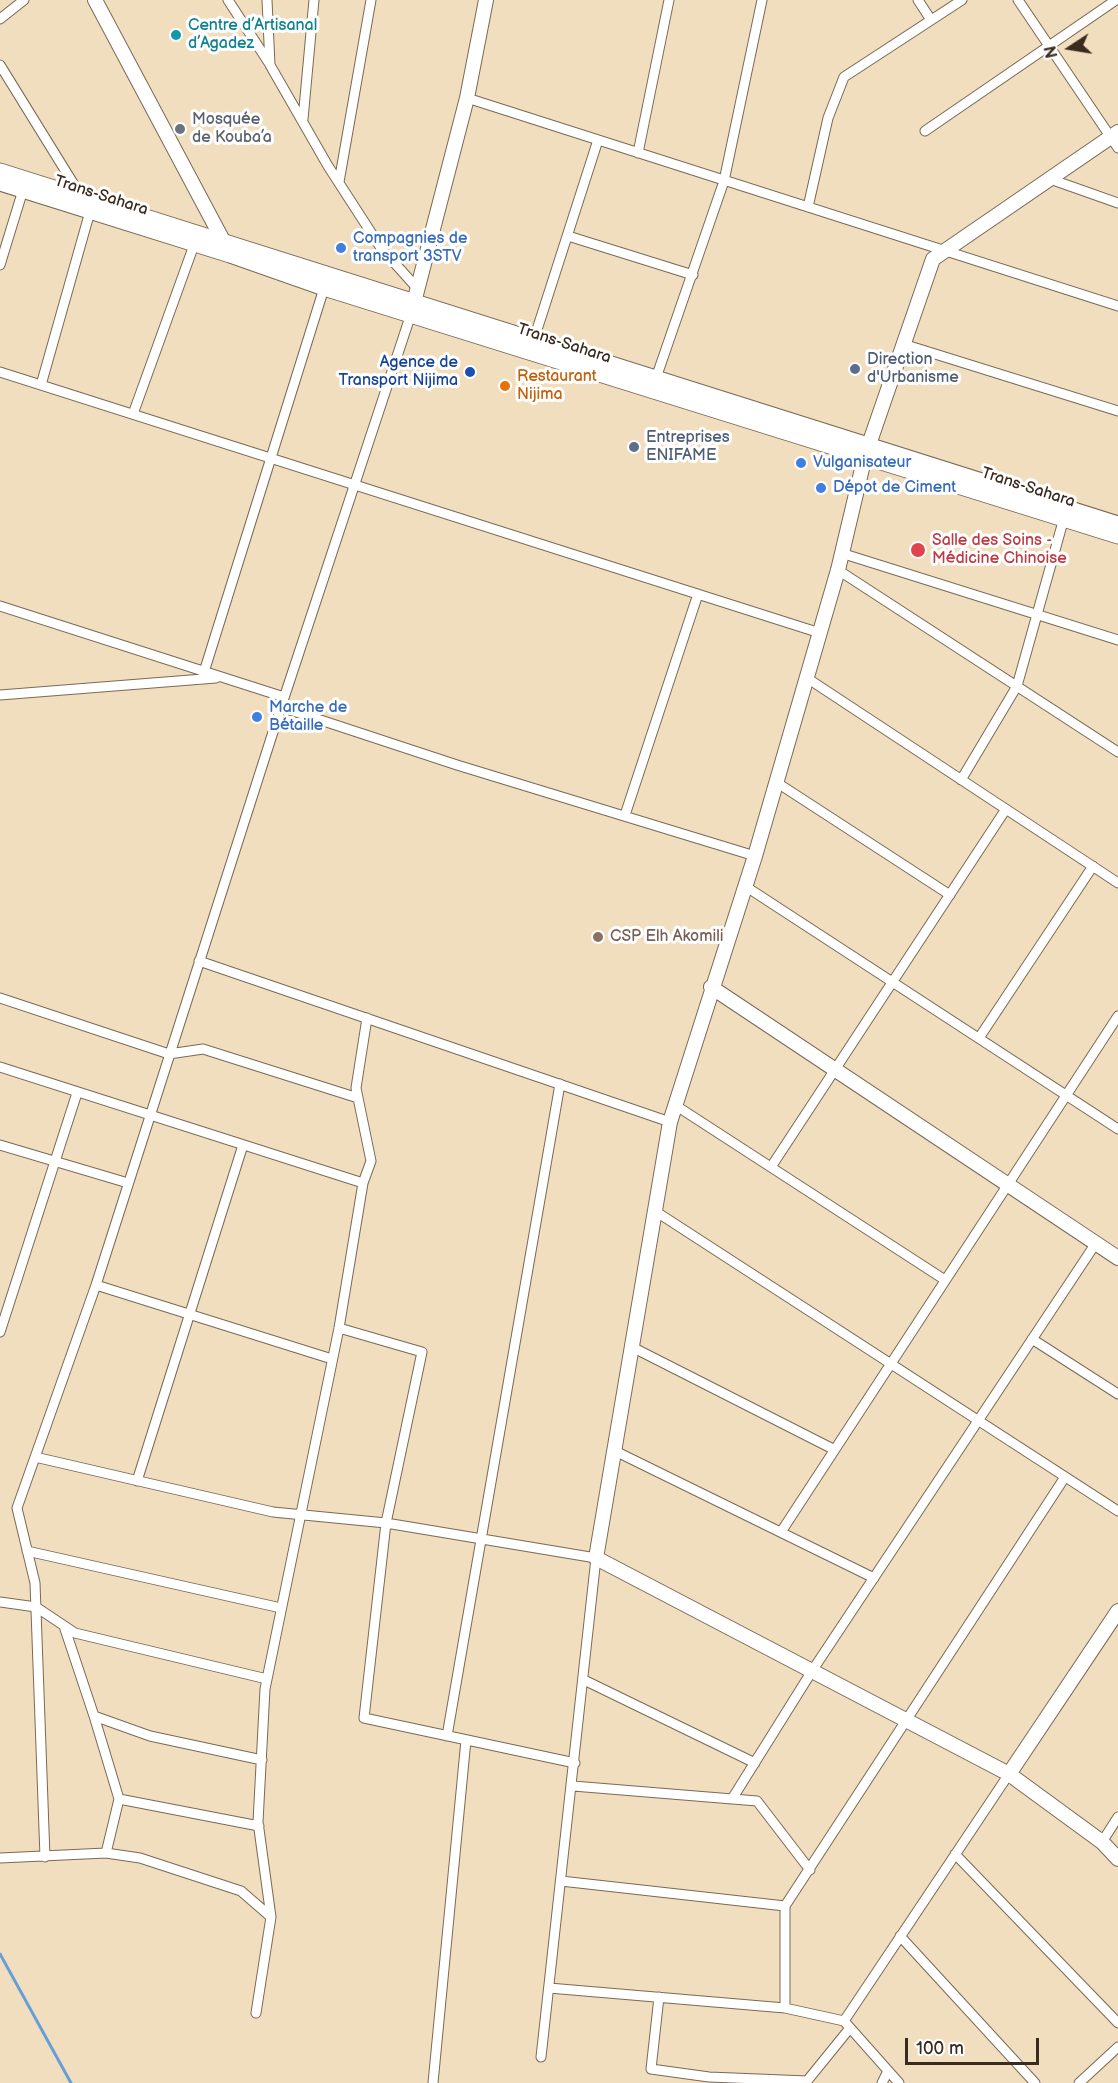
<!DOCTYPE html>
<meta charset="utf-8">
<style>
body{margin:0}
#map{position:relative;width:1118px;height:2083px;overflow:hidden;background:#f0debf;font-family:"Balsamiq Sans",sans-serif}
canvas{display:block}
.north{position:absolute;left:1040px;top:18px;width:60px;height:60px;-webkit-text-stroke:4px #fff;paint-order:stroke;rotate:258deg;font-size:16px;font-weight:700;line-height:24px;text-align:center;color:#3b2a1e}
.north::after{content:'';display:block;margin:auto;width:21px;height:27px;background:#3b2a1e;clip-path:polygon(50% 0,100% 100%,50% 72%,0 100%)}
.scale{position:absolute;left:905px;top:2038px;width:134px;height:27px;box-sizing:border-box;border:3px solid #3b2a1e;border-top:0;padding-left:8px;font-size:18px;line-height:21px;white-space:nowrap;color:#3b2a1e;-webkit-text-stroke:4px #fff;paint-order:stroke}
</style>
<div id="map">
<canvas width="1118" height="2083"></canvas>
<div class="north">N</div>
<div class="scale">100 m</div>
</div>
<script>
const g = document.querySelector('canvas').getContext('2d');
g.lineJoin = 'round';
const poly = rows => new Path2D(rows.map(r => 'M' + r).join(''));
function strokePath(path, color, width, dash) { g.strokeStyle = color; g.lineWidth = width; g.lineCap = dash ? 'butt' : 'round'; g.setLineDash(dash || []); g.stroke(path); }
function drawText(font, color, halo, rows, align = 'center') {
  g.font = font + ' "Balsamiq Sans",sans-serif'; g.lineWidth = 6; g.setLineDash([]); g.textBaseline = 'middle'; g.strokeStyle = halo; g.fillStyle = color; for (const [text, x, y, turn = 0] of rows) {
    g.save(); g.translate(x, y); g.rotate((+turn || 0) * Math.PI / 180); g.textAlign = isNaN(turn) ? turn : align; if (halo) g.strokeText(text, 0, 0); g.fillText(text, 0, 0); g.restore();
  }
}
strokePath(poly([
 [0,1954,71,2083]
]), '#669fd5', 3);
const street = poly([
 [228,0,269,63],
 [267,0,270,65,328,166,381,248,417,288],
 [918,0,931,20],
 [1018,0,1118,148],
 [0,19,24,0],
 [0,65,81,196],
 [467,98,1118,306],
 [303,119,314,0],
 [925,131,1116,0],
 [638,153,669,0],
 [1050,179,1118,203],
 [339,182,371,0],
 [808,207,828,118,844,77,962,0],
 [568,236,693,275],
 [0,265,23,190],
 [534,339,598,140],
 [903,344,1118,411],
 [0,372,820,633],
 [656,378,724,181,762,0],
 [41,385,91,208],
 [133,414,194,245],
 [841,553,1118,640],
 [838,570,1118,752],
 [0,606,284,697],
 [204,672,325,285],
 [807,678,1118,883],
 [0,695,216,678],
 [281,707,457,765,755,856],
 [961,780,1017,686,1064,518],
 [776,782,950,895],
 [625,815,698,594],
 [745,886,1118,1129],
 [199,961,670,1122],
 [0,998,169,1054,203,1049,358,1098],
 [979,1038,1093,866],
 [0,1067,363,1183],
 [675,1105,945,1280],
 [0,1145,128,1183],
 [771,1167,1006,809],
 [655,1211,1118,1511],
 [96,1285,332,1359],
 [339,1328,422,1352,386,1523,364,1718,575,1763],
 [0,1332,77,1093],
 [1032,1339,1118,1394],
 [632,1347,833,1449],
 [615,1451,874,1578],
 [35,1457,273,1512,386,1523,596,1558,541,2057],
 [137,1481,243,1145],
 [781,1532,1118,1016],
 [27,1551,281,1608],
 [0,1602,36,1607,75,1633,267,1679],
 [64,1626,94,1716,150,1736,262,1760],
 [584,1680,755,1763],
 [94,1716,119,1799,259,1826],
 [447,1736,560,1084],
 [573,1786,757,1801,810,1870],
 [732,1799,812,1671,1096,1243],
 [1102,1842,1118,1817],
 [106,1853,119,1799],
 [955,1854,1118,2023],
 [45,1857,35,1583,17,1508,96,1285,281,707,411,314],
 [0,1858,106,1853,140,1858,241,1891,271,1917],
 [561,1881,785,1906],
 [900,1936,1035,2083],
 [549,1988,785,2008,844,2021,899,2083],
 [659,1997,651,2069,709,2077,807,2081,850,2028],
 [785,2008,785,1906,1065,1477],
 [256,2013,271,1917,258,1822,265,1689,339,1328,363,1183,371,1161,356,1088,367,1018],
 [844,2021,1009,1774],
 [433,2083,466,1740],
 [882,2083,888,2071],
 [1079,2083,1118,2047]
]);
const secondary = poly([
 [95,0,227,248],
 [1118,132,933,259,865,456,838,570,755,856,670,1122,596,1558,1009,1774,1102,1842,1118,1859],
 [412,310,467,98,486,0],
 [711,987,1118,1258],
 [1009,1774,1118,1611]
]);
const primary = poly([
 [0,171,1118,524],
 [0,183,230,255,324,288,1118,536]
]);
strokePath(street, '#7a6956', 11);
strokePath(secondary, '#7a6956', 16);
strokePath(primary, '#7a6956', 17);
strokePath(street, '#fff', 9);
strokePath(secondary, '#fff', 14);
strokePath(primary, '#fff', 15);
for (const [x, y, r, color] of [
 [176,35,6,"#0f9aa8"],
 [180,129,6,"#6b7280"],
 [341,248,6,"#3f7fe0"],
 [855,369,6,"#5c6f8a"],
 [470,372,6,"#1a4fb4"],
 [505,386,6,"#e8710a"],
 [634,447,6,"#5c6f8a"],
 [801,463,6,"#3f7fe0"],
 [821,488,6,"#3f7fe0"],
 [918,550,8,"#e0444e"],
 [257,717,6,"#3f7fe0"],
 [598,937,6,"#8d6e63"]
]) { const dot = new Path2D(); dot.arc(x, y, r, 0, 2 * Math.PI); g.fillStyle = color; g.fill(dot); strokePath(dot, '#fff', 2); }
drawText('16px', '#0d838f', '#fff', [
 ["Centre d’Artisanal",188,26],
 ["d’Agadez",188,44]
], 'left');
drawText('16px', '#5b616d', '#fff', [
 ["Mosquée",192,120],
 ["de Kouba’a",192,138]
], 'left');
drawText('16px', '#3b2a1e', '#fff', [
 ["Trans-Sahara",101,196,18],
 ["Trans-Sahara",564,344,18],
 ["Trans-Sahara",1028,488,18]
]);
drawText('16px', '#366cbe', '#fff', [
 ["Compagnies de",353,239],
 ["transport 3STV",353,257],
 ["Vulganisateur",813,463],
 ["Dépot de Ciment",833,488],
 ["Marche de",269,708],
 ["Bétaille",269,726]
], 'left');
drawText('16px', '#4e5e75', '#fff', [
 ["Direction",867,360],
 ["d'Urbanisme",867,378],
 ["Entreprises",646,438],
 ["ENIFAME",646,456]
], 'left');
drawText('16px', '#164399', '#fff', [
 ["Agence de",458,363],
 ["Transport Nijima",458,381]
], 'right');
drawText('16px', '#c56008', '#fff', [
 ["Restaurant",517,377],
 ["Nijima",517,395]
], 'left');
drawText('16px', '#be3a42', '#fff', [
 ["Salle des Soins -",932,541],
 ["Médicine Chinoise",932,559]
], 'left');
drawText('16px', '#785e54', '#fff', [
 ["CSP Elh Akomili",610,937]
], 'left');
</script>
